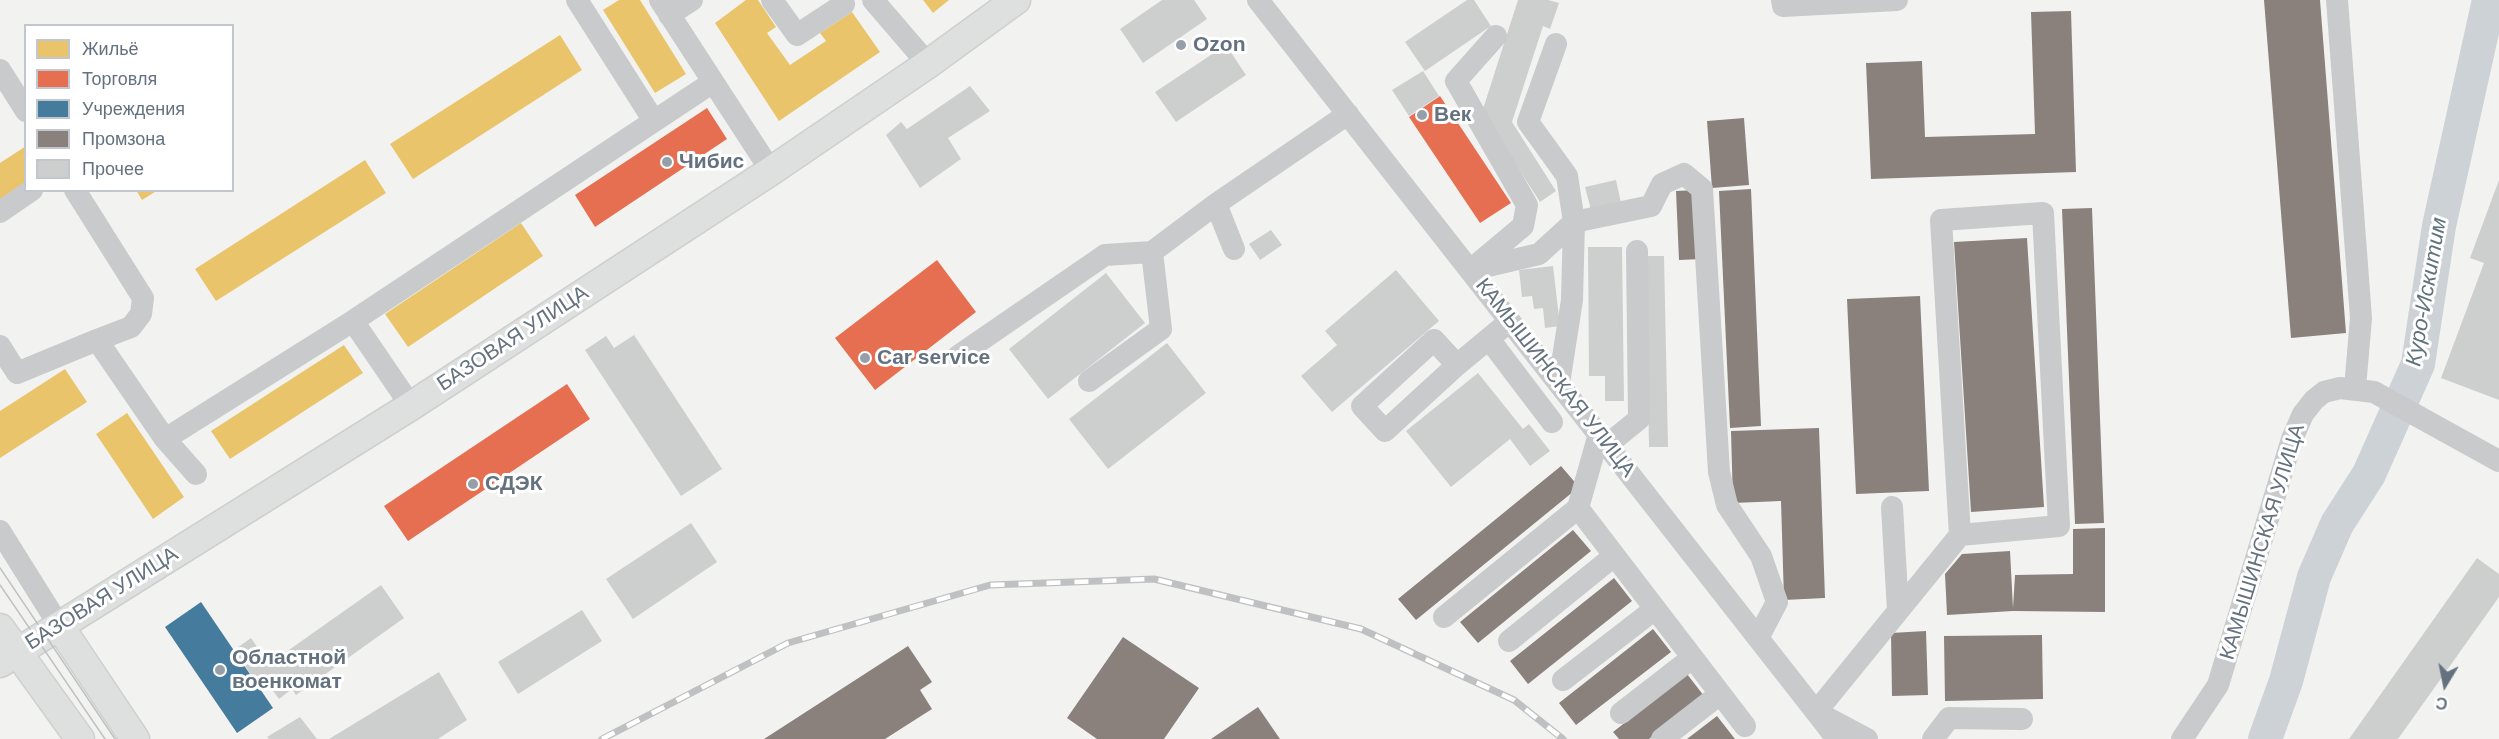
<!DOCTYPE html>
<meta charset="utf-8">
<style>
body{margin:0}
#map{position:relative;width:2499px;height:739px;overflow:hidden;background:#f2f3f1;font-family:Arial,sans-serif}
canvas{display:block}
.legend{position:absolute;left:24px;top:24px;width:210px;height:168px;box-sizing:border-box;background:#fff;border:2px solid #c1c7cc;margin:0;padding:8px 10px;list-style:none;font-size:18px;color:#64727f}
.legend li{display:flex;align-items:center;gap:12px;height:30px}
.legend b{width:30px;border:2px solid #c1c7cc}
.north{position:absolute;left:2415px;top:655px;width:60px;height:60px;-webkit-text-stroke:4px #fff;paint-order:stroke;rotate:190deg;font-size:16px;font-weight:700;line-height:24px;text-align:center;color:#64727f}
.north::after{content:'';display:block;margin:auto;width:21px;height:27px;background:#64727f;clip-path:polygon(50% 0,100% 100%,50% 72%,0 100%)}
</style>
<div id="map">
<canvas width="2499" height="739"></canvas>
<ul class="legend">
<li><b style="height:16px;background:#e9c46a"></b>Жильё</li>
<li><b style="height:16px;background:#e76f51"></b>Торговля</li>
<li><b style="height:16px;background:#457b9d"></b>Учреждения</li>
<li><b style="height:16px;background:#8a817c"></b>Промзона</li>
<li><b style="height:16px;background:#cdcece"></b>Прочее</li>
</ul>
<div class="north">С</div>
</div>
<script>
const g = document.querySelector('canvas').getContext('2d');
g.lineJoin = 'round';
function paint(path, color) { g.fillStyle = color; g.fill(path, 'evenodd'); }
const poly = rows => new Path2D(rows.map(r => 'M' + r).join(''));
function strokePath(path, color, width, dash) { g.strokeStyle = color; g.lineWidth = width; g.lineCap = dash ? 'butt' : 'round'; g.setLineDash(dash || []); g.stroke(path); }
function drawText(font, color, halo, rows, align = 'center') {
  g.font = font + ' Arial,sans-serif'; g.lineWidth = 6; g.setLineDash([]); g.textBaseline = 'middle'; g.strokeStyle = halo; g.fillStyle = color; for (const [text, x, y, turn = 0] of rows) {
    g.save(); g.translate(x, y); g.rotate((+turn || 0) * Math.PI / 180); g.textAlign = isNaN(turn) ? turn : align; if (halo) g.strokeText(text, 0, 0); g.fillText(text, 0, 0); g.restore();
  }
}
paint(poly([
 [619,0,640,0,686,74,655,93,603,10],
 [746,0,758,0,776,27,767,33,790,65,826,41,820,33,852,12,880,52,779,121,715,23],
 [923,0,949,0,933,13],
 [560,35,582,70,413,179,390,144],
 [26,146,26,190,0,207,0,163],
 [365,160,386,193,216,301,195,269],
 [136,190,158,190,142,200],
 [521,223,543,256,408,347,385,314],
 [344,345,363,373,230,459,211,431],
 [65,369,87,402,0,458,0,411],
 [127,413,184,497,153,519,96,434]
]), '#e9c46a');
paint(poly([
 [1440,96,1511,203,1480,223,1409,117],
 [707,108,727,139,595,227,575,195],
 [937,260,976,312,875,390,835,338],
 [567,384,590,419,408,541,384,506]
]), '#e76f51');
paint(poly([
 [201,602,273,708,237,733,165,627]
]), '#457b9d');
paint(poly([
 [2264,0,2320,0,2346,333,2291,338],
 [2071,11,2076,172,1871,179,1866,63,1922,61,1925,137,2035,134,2031,12],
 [1744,118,1749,185,1712,188,1707,121],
 [1751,189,1761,426,1730,428,1719,191],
 [1698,190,1702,259,1679,260,1676,191],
 [2092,208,2104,523,2075,524,2062,209],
 [2027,238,2044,507,1971,512,1954,242],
 [1920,296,1929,491,1856,494,1847,299],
 [1819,428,1825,598,1784,600,1781,501,1733,503,1731,431],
 [1561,466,1579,487,1416,620,1398,599],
 [2105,528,2105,612,2013,611,1947,615,1945,574,1962,554,2010,551,2013,608,2015,575,2073,574,2073,529],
 [1573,530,1591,551,1478,643,1460,622],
 [1614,578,1632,601,1528,684,1510,661],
 [1653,629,1671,652,1576,725,1559,703],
 [1926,631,1928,695,1892,696,1891,633],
 [2042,635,2043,699,1945,701,1944,636],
 [1123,637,1199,688,1164,739,1097,739,1067,718],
 [908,646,932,682,920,690,932,709,885,739,764,739],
 [1687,674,1704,696,1649,739,1619,739,1613,732],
 [1258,707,1280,739,1211,739],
 [1717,716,1735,739,1687,739]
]), '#8a817c');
strokePath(poly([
 [2265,739,2286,681,2314,577,2337,524,2369,474,2418,364,2439,226,2489,0]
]), '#ccd2d6', 34);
paint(poly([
 [1162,0,1194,0,1207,19,1143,63,1120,29],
 [1467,0,1474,0,1491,26,1425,71,1405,42],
 [1518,0,1548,0,1559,3,1550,29,1543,26,1512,122,1556,191,1540,202,1482,112],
 [1226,45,1246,75,1176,122,1155,92],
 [1423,71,1439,96,1409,116,1392,90],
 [970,86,990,111,948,138,961,159,920,188,886,135,901,122,907,129],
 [1616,180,1621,203,1591,210,1585,187],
 [2499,180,2499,400,2441,378,2484,263,2470,258],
 [1271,230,1282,245,1260,260,1249,244],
 [1588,247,1622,247,1624,401,1605,401,1605,376,1589,376],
 [1645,256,1664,256,1668,447,1649,447],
 [1553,266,1560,326,1545,328,1543,308,1534,309,1532,296,1522,297,1519,270],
 [1396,270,1439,321,1332,412,1301,376,1337,345,1325,331],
 [1106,273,1145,323,1048,399,1009,349],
 [634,335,722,469,681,496,585,350,606,336,614,348],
 [1167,343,1206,393,1108,469,1069,419],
 [1478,373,1523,429,1529,424,1550,451,1530,466,1510,439,1451,487,1406,431],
 [691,523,717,562,633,619,606,579],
 [2477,558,2499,574,2499,597,2398,739,2349,739],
 [381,585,404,618,296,695,292,689,279,699,268,684,261,689,234,650,251,638,269,664],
 [582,610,602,641,518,694,498,662],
 [439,672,467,720,438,739,329,739],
 [300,717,317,739,269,739,267,737]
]), '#cdcece');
const major = poly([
 [60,627,135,739],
 [0,628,80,739],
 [0,663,411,406,771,171,928,64,1016,0]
]);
strokePath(major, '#cecfcf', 31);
strokePath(poly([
 [577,0,654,121],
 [660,0,771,171],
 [772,0,797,35,844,4],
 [873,0,928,64],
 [1258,0,1816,712,1867,739],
 [1782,0,1783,6,1897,0],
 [2337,0,2361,318,2355,388],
 [669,15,692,0],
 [0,70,26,111],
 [75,190,143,298,141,314,131,327,97,340],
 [1216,204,1234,249],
 [0,212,32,190],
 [1474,267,1523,226,1527,205,1456,81,1496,36],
 [1471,270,1539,254,1574,222,1567,176,1528,122,1556,44],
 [353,321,411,406],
 [1489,339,1552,422],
 [0,346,17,373,97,340,165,439,196,474],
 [958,356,1105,255,1152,252,1216,204,1348,114],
 [1457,365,1385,431,1362,406,1434,340,1457,365,1510,321],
 [1089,381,1161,329,1152,252],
 [1559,383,1572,300,1574,222,1651,206,1662,184,1684,174,1702,189,1719,472,1727,505,1761,556,1777,602,1758,638],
 [1599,434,1578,508,1745,726],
 [165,439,353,321,713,82],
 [1607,445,1639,419,1637,251],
 [1892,507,1898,611],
 [0,531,60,627],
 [1444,617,1578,508],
 [1509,641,1614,556],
 [1563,680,1655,609],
 [1621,713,1692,658],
 [1662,739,1720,694],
 [1837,739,1816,712,1960,535,1941,220,2043,213,2059,526,1960,535],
 [1933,739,1949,718,2022,719],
 [2182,739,2218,685,2292,439,2303,414,2314,400,2324,392,2340,388,2374,392,2499,461]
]), '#c8cacb', 22);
strokePath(major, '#dedfdf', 28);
strokePath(poly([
 [0,568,115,739],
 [0,585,105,739]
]), '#bfc0c1', 1.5);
const rail = poly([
 [602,739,788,643,990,585,1154,579,1361,629,1514,700,1563,739]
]);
strokePath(rail, '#bfc0c1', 7);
strokePath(rail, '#fff', 4.5, [14]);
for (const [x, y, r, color] of [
 [1181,45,6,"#969fa7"],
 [1422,115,6,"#969fa7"],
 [667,162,6,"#969fa7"],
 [865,358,6,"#969fa7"],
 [473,484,6,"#969fa7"],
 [220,670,6,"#969fa7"]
]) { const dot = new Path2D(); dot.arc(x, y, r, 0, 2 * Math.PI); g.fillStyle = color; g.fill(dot); strokePath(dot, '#fff', 2); }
drawText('bold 21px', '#64727f', '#fff', [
 ["Ozon",1193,45],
 ["Век",1434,115],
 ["Чибис",679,162],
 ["Car service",877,358],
 ["СДЭК",485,484],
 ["Областной",232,658],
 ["военкомат",232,682]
], 'left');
drawText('21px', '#64727f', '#fff', [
 ["БАЗОВАЯ УЛИЦА",513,339,-33],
 ["КАМЫШИНСКАЯ УЛИЦА",1555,378,52],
 ["КАМЫШИНСКАЯ УЛИЦА",2263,542,-73],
 ["БАЗОВАЯ УЛИЦА",102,599,-32]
]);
drawText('italic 22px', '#60737d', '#fff', [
 ["Куро-Искитим",2427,292,-80]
]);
</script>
